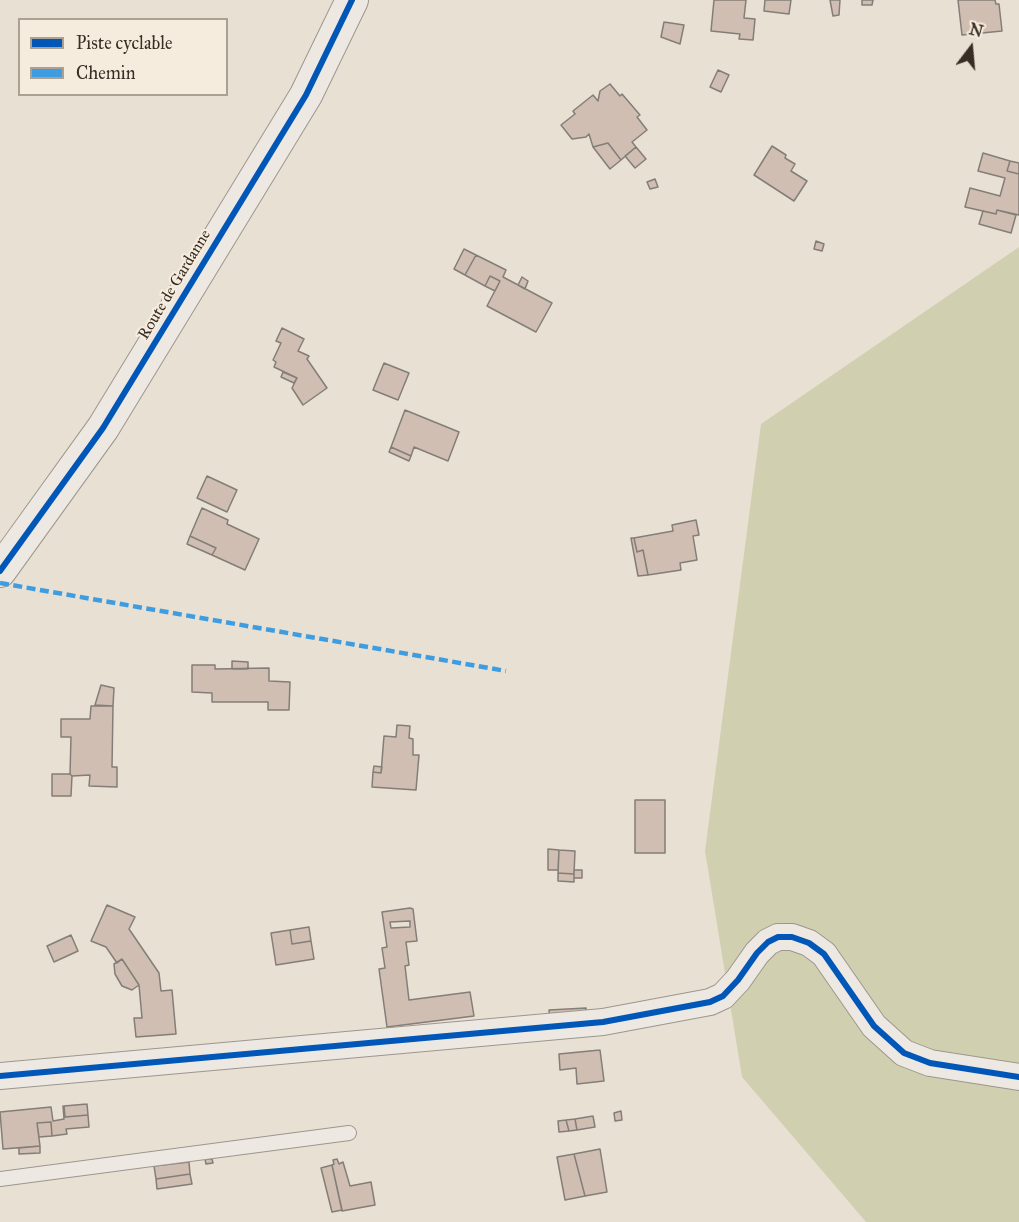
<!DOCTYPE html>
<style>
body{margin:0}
#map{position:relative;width:1019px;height:1222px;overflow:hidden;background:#e8e0d3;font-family:"IM FELL Great Primer",serif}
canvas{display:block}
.legend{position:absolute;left:18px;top:18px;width:210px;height:78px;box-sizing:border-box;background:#f6ecdd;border:2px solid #aaa093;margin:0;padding:8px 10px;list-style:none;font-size:18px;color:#382d24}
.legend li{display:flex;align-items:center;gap:12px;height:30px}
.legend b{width:30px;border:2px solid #aaa093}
.north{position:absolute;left:941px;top:18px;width:60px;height:60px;-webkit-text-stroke:4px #f6ecdd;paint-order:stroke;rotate:16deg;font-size:16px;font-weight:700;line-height:24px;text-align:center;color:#382d24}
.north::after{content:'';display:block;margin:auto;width:21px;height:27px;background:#382d24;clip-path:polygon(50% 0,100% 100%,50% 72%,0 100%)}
</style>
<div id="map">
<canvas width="1019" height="1222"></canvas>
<ul class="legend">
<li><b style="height:8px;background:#0057b8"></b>Piste cyclable</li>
<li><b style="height:8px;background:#3e9de0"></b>Chemin</li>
</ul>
<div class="north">N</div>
</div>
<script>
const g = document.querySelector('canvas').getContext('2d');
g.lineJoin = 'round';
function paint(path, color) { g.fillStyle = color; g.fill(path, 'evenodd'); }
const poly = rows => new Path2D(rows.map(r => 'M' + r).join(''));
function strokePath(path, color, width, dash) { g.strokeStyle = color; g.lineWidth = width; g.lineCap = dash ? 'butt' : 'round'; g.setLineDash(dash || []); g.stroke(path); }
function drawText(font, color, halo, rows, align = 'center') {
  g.font = font + ' "IM FELL Great Primer",serif'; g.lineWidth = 4.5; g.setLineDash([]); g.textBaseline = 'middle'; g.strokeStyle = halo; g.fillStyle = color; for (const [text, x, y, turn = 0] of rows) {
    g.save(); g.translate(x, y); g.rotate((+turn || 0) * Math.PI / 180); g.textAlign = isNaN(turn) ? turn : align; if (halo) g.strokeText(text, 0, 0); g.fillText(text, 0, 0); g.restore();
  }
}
paint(poly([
 [1019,247,1019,1222,866,1222,742,1077,705,851,761,424]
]), '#d0d0b1');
const building = poly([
 [714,0,746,0,744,18,755,19,753,40,739,39,740,34,711,31,714,0],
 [765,0,791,0,789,14,764,11,765,0],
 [830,0,840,0,839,15,833,16,830,0],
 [862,0,873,0,872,5,862,5,862,0],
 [958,0,995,0,996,4,999,4,1002,31,962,35,958,0],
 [664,22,684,25,680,44,661,37,664,22],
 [718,70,729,75,721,92,710,87,718,70],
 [610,84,620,96,622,94,640,115,637,117,647,130,632,142,636,147,621,160,608,143,593,147,589,134,586,137,572,139,561,125,575,114,573,111,593,95,598,101,600,91,610,84],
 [608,143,621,160,610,169,593,147,608,143],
 [772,146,786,155,785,158,795,164,791,171,807,181,794,201,754,175,772,146],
 [636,147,646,159,635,168,625,156,636,147],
 [983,153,1010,161,1007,171,1019,174,1019,215,997,210,996,214,965,207,970,188,1000,196,1005,178,978,171,983,153],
 [1010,161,1019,163,1019,174,1007,171,1010,161],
 [655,179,658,187,650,189,647,182,655,179],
 [997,210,1016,215,1011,233,979,224,983,211,996,214,997,210],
 [816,241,824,244,822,251,814,249,816,241],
 [464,249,476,255,465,275,454,269,464,249],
 [476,255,506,270,503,277,552,303,536,332,487,306,500,281,490,276,485,286,465,275,476,255],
 [490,276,500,281,495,291,485,286,490,276],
 [522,277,528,281,525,289,518,285,522,277],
 [282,328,304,339,298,351,309,356,307,359,327,388,303,405,292,388,297,378,274,367,276,362,273,360,281,343,276,341,282,328],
 [384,363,409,373,398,400,373,390,384,363],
 [283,372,297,378,294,383,281,377,283,372],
 [405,410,459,432,448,461,414,447,411,456,391,447,405,410],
 [391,447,411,456,409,461,389,452,391,447],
 [207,476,237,490,227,512,197,498,207,476],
 [202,508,228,520,227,524,259,539,245,570,212,555,216,548,190,536,202,508],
 [696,520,699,535,693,536,697,560,680,563,681,570,648,575,643,550,637,552,634,538,673,531,672,525,696,520],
 [190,536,216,548,212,555,187,544,190,536],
 [631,538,634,538,637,552,643,550,648,575,638,576,631,538],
 [232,661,248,662,248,669,232,669,232,661],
 [192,665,215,665,215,669,269,668,269,681,290,682,289,710,268,710,268,702,212,702,212,693,192,692,192,665],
 [101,685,114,688,113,706,95,705,101,685],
 [91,706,113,706,112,767,117,767,117,787,89,786,90,775,72,776,70,774,71,737,61,737,61,719,90,719,91,706],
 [397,725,410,726,409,738,413,739,413,755,419,755,416,790,372,787,373,772,381,773,384,736,396,737,397,725],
 [374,766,382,767,381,773,373,772,374,766],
 [52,774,70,774,72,776,71,796,52,796,52,774],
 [635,800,665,800,665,853,635,853,635,800],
 [548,849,559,850,558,870,548,870,548,849],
 [559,850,575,851,574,874,558,873,559,850],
 [574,870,582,870,582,878,574,878,574,870],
 [558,873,574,874,574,882,558,881,558,873],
 [107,905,135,917,129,929,159,973,161,991,172,990,176,1034,136,1037,134,1018,142,1018,139,985,122,959,117,963,106,947,91,941,107,905],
 [410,908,413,909,417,941,406,942,409,965,405,966,409,1000,470,992,474,1016,387,1027,379,969,385,968,382,948,387,947,382,912,410,908],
 [410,921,410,927,391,928,390,922,410,921],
 [309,927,311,941,292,944,290,930,309,927],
 [290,930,292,944,311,941,314,959,276,965,271,933,290,930],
 [71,935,78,951,54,962,47,946,71,935],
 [122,959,139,985,132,990,122,986,115,974,114,964,122,959],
 [586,1008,586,1018,550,1021,549,1010,586,1008],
 [600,1050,604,1081,577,1084,576,1068,560,1070,559,1054,600,1050],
 [87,1104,88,1115,65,1117,64,1106,87,1104],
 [63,1106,65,1117,88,1115,89,1127,66,1129,67,1134,52,1136,51,1122,37,1123,40,1146,3,1149,0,1112,51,1107,53,1121,64,1119,63,1106],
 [621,1111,622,1120,615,1121,614,1113,621,1111],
 [593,1116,595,1127,577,1130,575,1119,593,1116],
 [575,1119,577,1130,569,1131,566,1120,575,1119],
 [566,1120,569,1131,559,1132,558,1121,566,1120],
 [51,1122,52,1136,39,1137,37,1123,51,1122],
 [40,1146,40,1153,19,1154,19,1148,40,1146],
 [600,1149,607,1192,585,1196,574,1154,600,1149],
 [574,1154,585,1196,565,1200,557,1157,574,1154],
 [205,1159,212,1159,213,1163,206,1164,205,1159],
 [337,1159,339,1164,343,1162,350,1186,371,1182,375,1205,342,1211,332,1165,334,1164,333,1160,337,1159],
 [189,1162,190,1174,156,1179,154,1166,189,1162],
 [332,1165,342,1210,332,1212,321,1168,332,1165],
 [190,1174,192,1184,157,1189,156,1179,190,1174]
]);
paint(building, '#d0beb2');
strokePath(building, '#837e77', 1.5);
const service = poly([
 [0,1179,349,1133]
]);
const minor = poly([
 [0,1076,603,1022,710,1002,723,996,738,980,757,953,768,942,778,937,792,937,809,943,824,954,874,1026,904,1053,930,1063,1019,1077]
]);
const tertiary = poly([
 [0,571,103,428,306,95,352,0]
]);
strokePath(service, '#9c968e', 16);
strokePath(minor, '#9c968e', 28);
strokePath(tertiary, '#9c968e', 34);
strokePath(service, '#ede8e2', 14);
strokePath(minor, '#ede8e2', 26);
strokePath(tertiary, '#ede8e2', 32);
strokePath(poly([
 [0,583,506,671]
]), '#3e9de0', 4.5, [9, 4.5]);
strokePath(poly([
 [0,571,103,428,306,95,352,0],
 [0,1076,603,1022,710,1002,723,996,738,980,757,953,768,942,778,937,792,937,809,943,824,954,874,1026,904,1053,930,1063,1019,1077]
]), '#0057b8', 6);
drawText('16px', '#382d24', '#f6ecdd', [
 ["Route de Gardanne",175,285,-59]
]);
</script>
